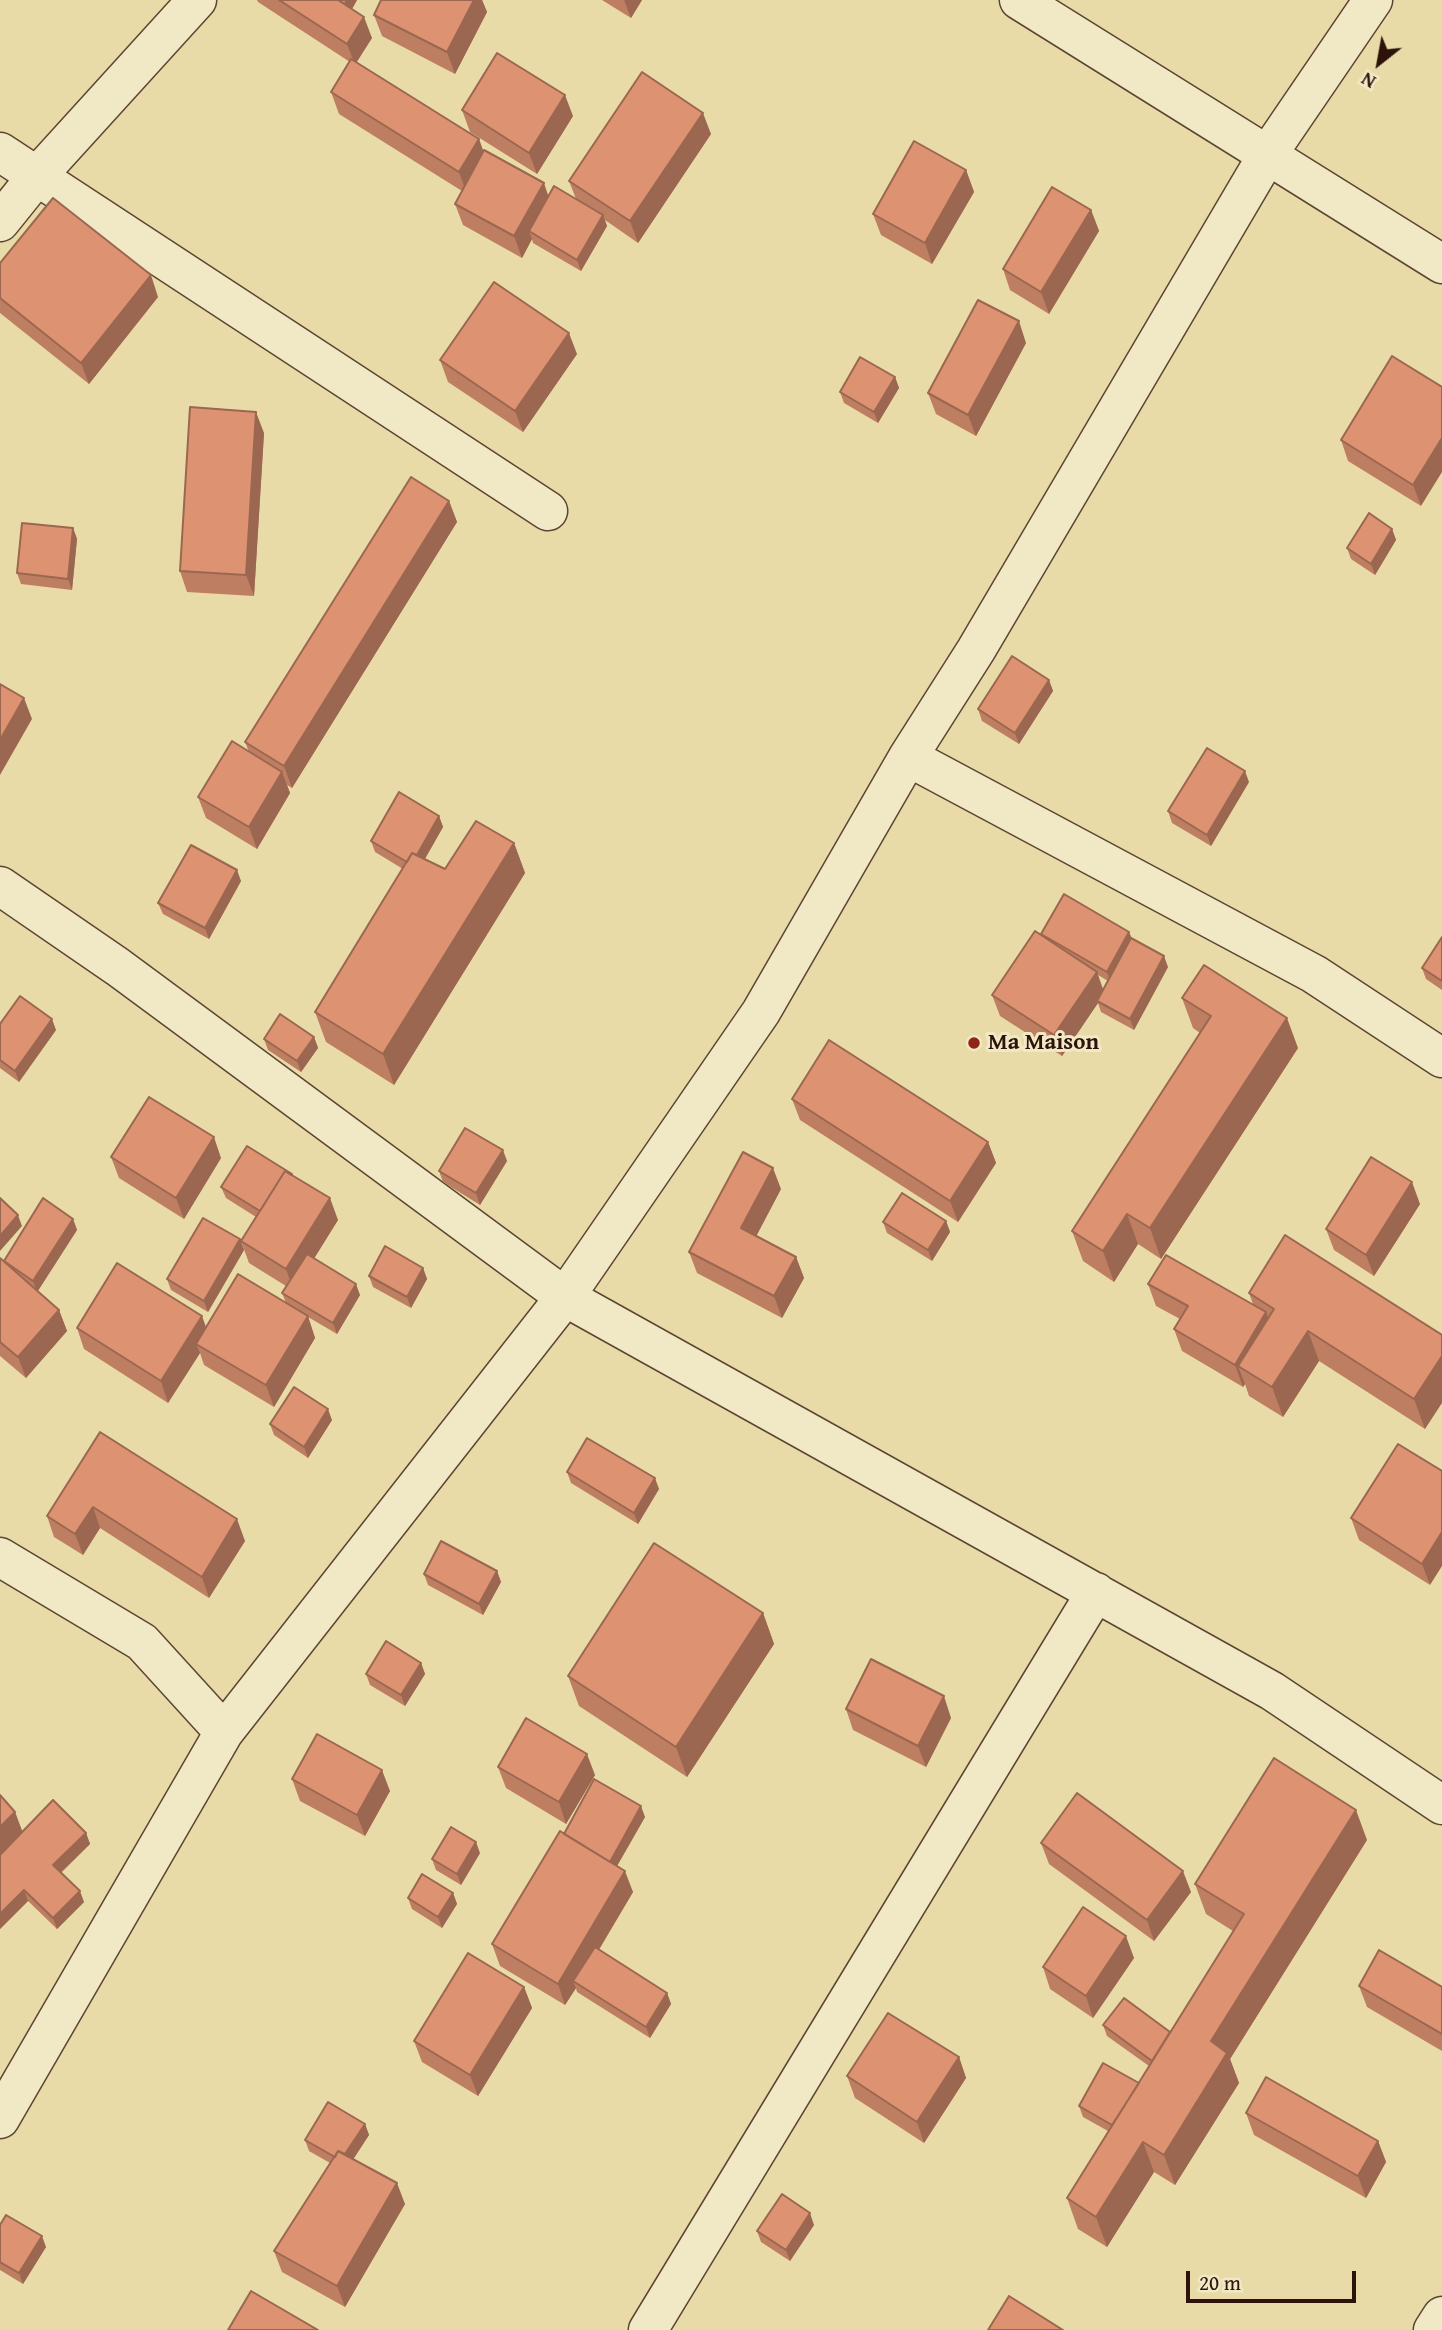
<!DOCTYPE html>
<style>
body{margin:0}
#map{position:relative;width:1442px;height:2330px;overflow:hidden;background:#e9dba8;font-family:"Gentium Book Plus",serif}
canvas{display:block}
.north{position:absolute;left:1344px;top:28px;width:70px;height:70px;-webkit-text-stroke:5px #f1e8c6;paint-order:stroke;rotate:211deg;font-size:19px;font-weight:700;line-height:28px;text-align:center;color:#2d130a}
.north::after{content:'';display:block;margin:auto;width:24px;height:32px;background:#2d130a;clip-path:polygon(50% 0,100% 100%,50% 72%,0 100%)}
.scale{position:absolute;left:1186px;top:2271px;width:170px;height:32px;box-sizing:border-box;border:4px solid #2d130a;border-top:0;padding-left:9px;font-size:21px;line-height:24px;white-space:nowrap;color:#2d130a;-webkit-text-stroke:5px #f1e8c6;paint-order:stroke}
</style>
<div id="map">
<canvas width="1442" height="2330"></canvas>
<div class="north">N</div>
<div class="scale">20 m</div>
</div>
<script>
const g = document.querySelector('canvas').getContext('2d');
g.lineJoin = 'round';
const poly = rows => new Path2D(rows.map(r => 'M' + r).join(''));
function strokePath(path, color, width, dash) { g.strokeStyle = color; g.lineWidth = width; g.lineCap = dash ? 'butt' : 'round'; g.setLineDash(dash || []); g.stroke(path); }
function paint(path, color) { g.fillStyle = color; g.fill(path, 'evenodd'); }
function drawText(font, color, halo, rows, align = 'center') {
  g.font = font + ' "Gentium Book Plus",serif'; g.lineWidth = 6; g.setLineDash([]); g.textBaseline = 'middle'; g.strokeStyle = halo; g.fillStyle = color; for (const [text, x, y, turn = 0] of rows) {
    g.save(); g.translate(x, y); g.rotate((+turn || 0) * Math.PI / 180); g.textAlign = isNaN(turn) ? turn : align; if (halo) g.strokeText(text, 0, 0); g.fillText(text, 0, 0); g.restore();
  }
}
const minor = poly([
 [1019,0,1442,264],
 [0,152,548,511],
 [0,222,37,176,197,0],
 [908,757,1314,974,1442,1058],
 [0,886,118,967,565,1297,1272,1691,1442,1805],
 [0,1557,142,1642,224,1732],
 [0,2119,224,1732,565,1297,761,1012,908,757,976,650,1268,154,1373,0],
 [648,2330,1096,1592],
 [1433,2330,1442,2316]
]);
strokePath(minor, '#5c4532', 41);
strokePath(minor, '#f1e8c6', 38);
paint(poly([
 [257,0,357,0,352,9,372,38,356,62,479,139,483,152,548,196,576,199,569,181,711,134,638,243,605,220,607,226,581,271,533,243,532,239,522,258,463,225,455,204,462,191,339,114,331,92,350,62,258,2],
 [474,0,482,0,487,12,455,74,382,36,374,15],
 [602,0,642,0,631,18],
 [462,110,573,116,537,174,470,132],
 [966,170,974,192,932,264,881,235,873,214],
 [1091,210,1099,231,1049,314,1010,290,1003,269],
 [0,263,158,297,89,384,0,313],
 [1026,343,976,436,936,414,928,393],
 [577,354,523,432,448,382,440,360],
 [1392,356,1421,506,1348,461,1341,440],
 [895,377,899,388,878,423,844,403,840,392],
 [264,433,254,596,187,592,180,571],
 [449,501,457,522,292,788,287,785,290,793,257,849,206,818,198,797,249,752,245,742],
 [73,528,77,539,72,590,21,584,17,573],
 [1392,529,1396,540,1375,575,1351,559,1347,548],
 [1049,680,1053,691,1019,744,982,721,978,709],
 [1249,782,1211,846,1172,823,1168,811],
 [439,816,443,827,425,859,445,869,514,843,525,873,394,1085,326,1042,315,1012,403,869,375,852,371,841],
 [241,881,209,939,163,914,158,903],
 [1041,936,1132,939,1168,967,1134,1030,1101,1012,1098,1003,1062,1056,1000,1016,992,995],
 [1098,975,1108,981,1103,989],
 [1442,937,1442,990,1426,979,1422,968],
 [1182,998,1298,1048,1161,1259,1138,1244,1114,1282,1083,1261,1072,1231,1200,1033,1193,1028],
 [0,1024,56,1030,19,1082,0,1068],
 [314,1037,318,1048,301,1072,268,1050,264,1039],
 [792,1099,988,1142,996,1163,958,1222,800,1120],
 [111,1157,221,1158,184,1219,119,1178],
 [507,1161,480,1205,443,1182,439,1171],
 [292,1174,293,1176,338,1220,314,1258,360,1295,337,1334,308,1317,315,1338,274,1407,204,1365,200,1353,168,1403,84,1349,77,1328,206,1327,286,1303,282,1293,286,1286,249,1263,241,1241,256,1217,226,1198,221,1187],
 [781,1189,756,1236,796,1257,804,1278,782,1318,697,1273,689,1252],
 [1420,1204,1374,1276,1334,1250,1326,1229],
 [73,1219,77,1230,38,1291,59,1310,67,1331,26,1378,0,1356,0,1258,4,1261],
 [946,1221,950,1232,932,1261,887,1233,883,1222],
 [240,1239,244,1250,208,1312,171,1290,167,1279],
 [423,1268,427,1279,411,1308,373,1287,369,1276],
 [1148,1284,1253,1304,1249,1293,1442,1335,1425,1429,1319,1361,1283,1417,1249,1396,1245,1384,1243,1387,1182,1351,1174,1329,1180,1319,1156,1306],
 [332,1420,308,1458,274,1435,270,1424],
 [100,1432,245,1541,209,1598,100,1528,83,1555,54,1537,47,1516],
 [1398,1444,1430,1585,1359,1540,1351,1518],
 [567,1472,659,1489,638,1524,571,1483],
 [497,1571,501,1582,483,1615,428,1585,424,1574],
 [763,1613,774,1644,687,1777,579,1706,568,1676],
 [421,1663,425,1674,405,1706,370,1685,366,1674],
 [846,1709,951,1718,926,1767,853,1730],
 [498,1767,595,1775,566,1824,506,1788],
 [292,1779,390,1791,365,1836,300,1801],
 [15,1812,22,1832,86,1833,90,1844,61,1873,84,1902,57,1929,28,1901,0,1929],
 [645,1817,617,1866,633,1892,599,1950,667,1993,671,2004,650,2038,577,1992,576,1988,565,2005,500,1966,492,1944,564,1834],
 [1367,1840,1230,2059,1239,2083,1175,2185,1154,2172,1107,2247,1078,2229,1067,2198,1108,2131,1083,2117,1079,2106,1139,2083,1149,2066,1107,2036,1103,2025,1170,2032,1233,1931,1206,1914,1195,1884],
 [1041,1843,1191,1892,1154,1941,1049,1864],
 [480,1853,461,1885,436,1870,432,1859],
 [453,1893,457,1904,442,1928,412,1909,408,1898],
 [1134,1958,1093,2018,1050,1989,1043,1967],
 [1359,1986,1442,1987,1442,2051,1367,2007],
 [524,1987,532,2008,478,2096,422,2062,414,2041],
 [959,2057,966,2078,924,2143,855,2098,847,2076],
 [1246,2113,1378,2141,1386,2162,1366,2198,1254,2135],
 [365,2124,369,2135,353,2159,405,2204,345,2307,282,2272,274,2251,330,2163,309,2151,305,2140],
 [0,2225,46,2247,23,2284,0,2270],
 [814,2225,790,2261,761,2242,757,2231]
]), '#be7e62');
paint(poly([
 [347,0,357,0,347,18,343,7],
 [474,0,482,0,487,12,455,74,447,52],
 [624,0,642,0,631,18],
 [364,17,372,38,355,65,347,44],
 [565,95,573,116,537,174,529,153],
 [703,113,711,134,638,243,630,221],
 [479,139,487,161,467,194,459,172],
 [966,170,974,192,932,264,925,243],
 [544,183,551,204,529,231,532,239,522,258,514,236],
 [1091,210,1099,231,1049,314,1041,292],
 [603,215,607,226,581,271,577,260],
 [151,275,158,297,89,384,81,363],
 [1019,321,1026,343,976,436,968,415],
 [569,333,577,354,523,432,515,411],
 [895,377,899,388,878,423,874,412],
 [256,412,264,433,254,596,246,575],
 [1442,438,1442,472,1421,506,1413,485],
 [449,501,457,522,292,788,284,766],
 [73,528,77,539,72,590,68,579],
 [1392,529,1396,540,1375,575,1371,564],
 [1049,680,1053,691,1019,744,1015,733],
 [24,698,32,719,0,775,0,740],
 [1245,771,1249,782,1211,846,1207,835],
 [282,772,290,793,257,849,249,827],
 [439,816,443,827,415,876,411,865],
 [514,843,525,873,394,1085,383,1054],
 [237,870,241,881,209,939,205,928],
 [1129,932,1134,943,1111,983,1107,972],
 [1164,956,1168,967,1134,1030,1130,1019],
 [1097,972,1104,993,1097,1001,1098,1003,1062,1056,1054,1035],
 [1287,1018,1298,1048,1161,1259,1150,1228],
 [52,1019,56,1030,19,1082,15,1071],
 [314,1037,318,1048,301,1072,297,1061],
 [214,1137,221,1158,184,1219,176,1198],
 [988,1142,996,1163,958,1222,950,1201],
 [503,1150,507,1161,480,1205,476,1193],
 [773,1168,781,1189,749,1250,741,1228],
 [1412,1182,1420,1204,1374,1276,1366,1255],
 [330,1198,338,1220,294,1291,286,1269],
 [1127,1214,1138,1244,1114,1282,1103,1251],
 [18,1215,22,1226,0,1251,0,1236],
 [73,1219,77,1230,37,1292,33,1281],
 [946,1221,950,1232,932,1261,928,1250],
 [240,1239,244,1250,208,1312,204,1301],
 [796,1257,804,1278,782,1318,774,1296],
 [423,1268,427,1279,411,1308,407,1297],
 [356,1284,360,1295,337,1334,333,1323],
 [59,1310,67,1331,26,1378,18,1357],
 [1266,1312,1274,1333,1238,1366,1245,1384,1243,1387,1235,1365],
 [202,1316,210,1338,196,1344,200,1353,168,1403,161,1381],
 [308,1316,315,1338,274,1407,266,1385],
 [1308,1331,1319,1361,1283,1417,1272,1387],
 [1442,1356,1442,1403,1425,1429,1414,1399],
 [328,1409,332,1420,308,1458,304,1447],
 [655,1478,659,1489,638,1524,634,1513],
 [93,1507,100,1528,83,1555,75,1534],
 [237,1519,245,1541,209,1598,202,1577],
 [1442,1532,1442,1566,1430,1585,1422,1564],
 [497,1571,501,1582,483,1615,479,1604],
 [763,1613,774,1644,687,1777,676,1747],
 [421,1663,425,1674,405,1706,401,1695],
 [944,1696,951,1718,926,1767,918,1746],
 [587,1754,595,1775,566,1824,559,1802],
 [382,1770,390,1791,365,1836,357,1815],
 [641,1806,645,1817,613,1873,609,1862],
 [1356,1810,1367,1840,1230,2059,1239,2083,1175,2185,1164,2155,1211,2041],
 [15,1812,23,1833,0,1857,0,1827],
 [86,1833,90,1844,57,1876,53,1865],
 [476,1842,480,1853,461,1885,457,1874],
 [625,1871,633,1892,578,1984,573,1981,576,1988,565,2005,558,1984],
 [1183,1871,1191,1892,1154,1941,1147,1920],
 [24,1890,28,1901,0,1929,0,1914],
 [80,1891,84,1902,57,1929,53,1918],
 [453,1893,457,1904,442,1928,438,1917],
 [1126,1936,1134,1958,1093,2018,1086,1996],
 [524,1987,532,2008,478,2096,470,2075],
 [667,1993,671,2004,650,2038,646,2027],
 [959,2057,966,2078,924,2143,917,2122],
 [365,2124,369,2135,345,2172,341,2160],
 [1378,2141,1386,2162,1366,2198,1358,2176],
 [1143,2142,1154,2172,1107,2247,1096,2217],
 [397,2183,405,2204,345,2307,337,2286],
 [810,2213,814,2225,790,2261,786,2250],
 [42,2236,46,2247,23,2284,19,2273]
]), '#9b6750');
const building = poly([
 [279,0,338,0,364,17,347,44,279,0],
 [338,0,347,0,345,4,338,0],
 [381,0,474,0,447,52,374,15,381,0],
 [497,53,565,95,529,153,462,110,497,53],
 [351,59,479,139,459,172,331,92,351,59],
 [642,72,703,113,630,221,569,181,642,72],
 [914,141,966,170,925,243,873,214,914,141],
 [484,150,544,183,514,236,455,204,484,150],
 [554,186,603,215,577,260,529,231,554,186],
 [1052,187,1091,210,1041,292,1003,269,1052,187],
 [53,198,151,275,81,363,0,298,0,263,53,198],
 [494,282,569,333,515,411,440,360,494,282],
 [978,300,1019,321,968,415,928,393,978,300],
 [1392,356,1442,387,1442,438,1413,485,1341,440,1392,356],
 [860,357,895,377,874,412,840,392,860,357],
 [190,407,256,412,246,575,180,571,190,407],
 [411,477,449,501,284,766,245,742,411,477],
 [1369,513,1392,529,1371,564,1347,548,1369,513],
 [22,523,73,528,68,579,17,573,22,523],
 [1012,656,1049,680,1015,733,978,709,1012,656],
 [0,684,24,698,0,740,0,684],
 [232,741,282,772,249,827,198,797,232,741],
 [1207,748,1245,771,1207,835,1168,811,1207,748],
 [399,792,439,816,417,855,412,853,407,862,371,841,399,792],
 [476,821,514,843,383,1054,315,1012,412,853,445,869,476,821],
 [191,845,237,870,205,928,158,903,191,845],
 [1064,894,1129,932,1107,972,1041,934,1064,894],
 [1035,931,1097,972,1054,1035,992,995,1035,931],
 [1442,937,1442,981,1422,968,1442,937],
 [1131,938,1164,956,1130,1019,1097,1001,1131,938],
 [1204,965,1287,1018,1150,1228,1127,1214,1103,1251,1072,1231,1211,1016,1182,998,1204,965],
 [20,996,52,1019,15,1071,0,1060,0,1024,20,996],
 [280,1014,314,1037,297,1061,264,1039,280,1014],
 [829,1040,988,1142,950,1201,792,1099,829,1040],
 [149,1097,214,1137,176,1198,111,1157,149,1097],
 [465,1128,503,1150,476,1193,439,1171,465,1128],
 [247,1146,292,1174,291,1175,285,1171,260,1211,221,1187,247,1146],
 [743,1152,773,1168,741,1228,796,1257,774,1296,689,1252,743,1152],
 [1371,1157,1412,1182,1366,1255,1326,1229,1371,1157],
 [285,1171,330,1198,286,1269,241,1241,285,1171],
 [902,1193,946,1221,928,1250,883,1222,902,1193],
 [0,1198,18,1215,0,1236,0,1198],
 [43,1198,73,1219,33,1281,4,1261,43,1198],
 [203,1218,240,1239,204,1301,167,1279,203,1218],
 [1285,1235,1442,1335,1442,1356,1414,1399,1308,1331,1272,1387,1238,1366,1274,1309,1249,1293,1285,1235],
 [385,1246,423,1268,407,1297,369,1276,385,1246],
 [307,1254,356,1284,333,1323,282,1293,307,1254],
 [1166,1255,1266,1312,1235,1365,1174,1329,1188,1306,1148,1284,1166,1255],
 [0,1258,59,1310,18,1357,0,1342,0,1258],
 [117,1263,202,1316,161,1381,77,1328,117,1263],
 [238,1274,308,1316,266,1385,196,1344,238,1274],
 [294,1387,328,1409,304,1447,270,1424,294,1387],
 [100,1432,237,1519,202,1577,93,1507,75,1534,47,1516,100,1432],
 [587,1438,655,1478,634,1513,567,1472,587,1438],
 [1398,1444,1442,1471,1442,1532,1422,1564,1351,1518,1398,1444],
 [441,1541,497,1571,479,1604,424,1574,441,1541],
 [654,1543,763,1613,676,1747,568,1676,654,1543],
 [386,1641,421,1663,401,1695,366,1674,386,1641],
 [871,1659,944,1696,918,1746,846,1709,871,1659],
 [526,1718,587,1754,559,1802,498,1767,526,1718],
 [317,1734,382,1770,357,1815,292,1779,317,1734],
 [1274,1758,1356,1810,1211,2041,1227,2053,1164,2155,1143,2142,1096,2217,1067,2198,1244,1914,1195,1884,1274,1758],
 [594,1779,641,1806,610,1862,564,1834,594,1779],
 [1077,1793,1183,1871,1147,1920,1041,1843,1077,1793],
 [0,1795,15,1812,0,1827,0,1795],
 [53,1800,86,1833,53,1865,80,1891,53,1918,24,1890,0,1914,0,1855,53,1800],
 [451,1827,476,1842,457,1874,432,1859,451,1827],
 [560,1831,625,1871,558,1984,492,1944,560,1831],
 [422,1874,453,1893,438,1917,408,1898,422,1874],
 [1083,1907,1126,1936,1086,1996,1043,1967,1083,1907],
 [595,1947,667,1993,646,2027,573,1981,595,1947],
 [1379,1950,1442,1987,1442,2034,1359,1986,1379,1950],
 [468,1953,524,1987,470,2075,414,2041,468,1953],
 [1124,1998,1170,2032,1152,2061,1103,2025,1124,1998],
 [888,2013,959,2057,917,2122,847,2076,888,2013],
 [1103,2063,1139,2083,1112,2125,1079,2106,1103,2063],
 [1266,2077,1378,2141,1358,2176,1246,2113,1266,2077],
 [328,2102,365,2124,345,2154,338,2151,335,2157,305,2140,328,2102],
 [338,2151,397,2183,337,2286,274,2251,338,2151],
 [782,2194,810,2213,786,2250,757,2231,782,2194],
 [6,2215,42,2236,19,2273,0,2262,0,2225,6,2215],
 [251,2291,318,2330,228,2330,251,2291],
 [1009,2296,1063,2330,988,2330,1009,2296]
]);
paint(building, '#dd9372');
strokePath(building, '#9b6750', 2);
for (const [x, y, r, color] of [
 [974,1043,7,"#8f2418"]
]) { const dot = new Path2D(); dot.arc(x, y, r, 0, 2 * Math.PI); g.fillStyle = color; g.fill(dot); strokePath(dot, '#f1e8c6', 2.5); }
drawText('bold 23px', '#2d130a', '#f1e8c6', [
 ["Ma Maison",988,1043]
], 'left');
</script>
